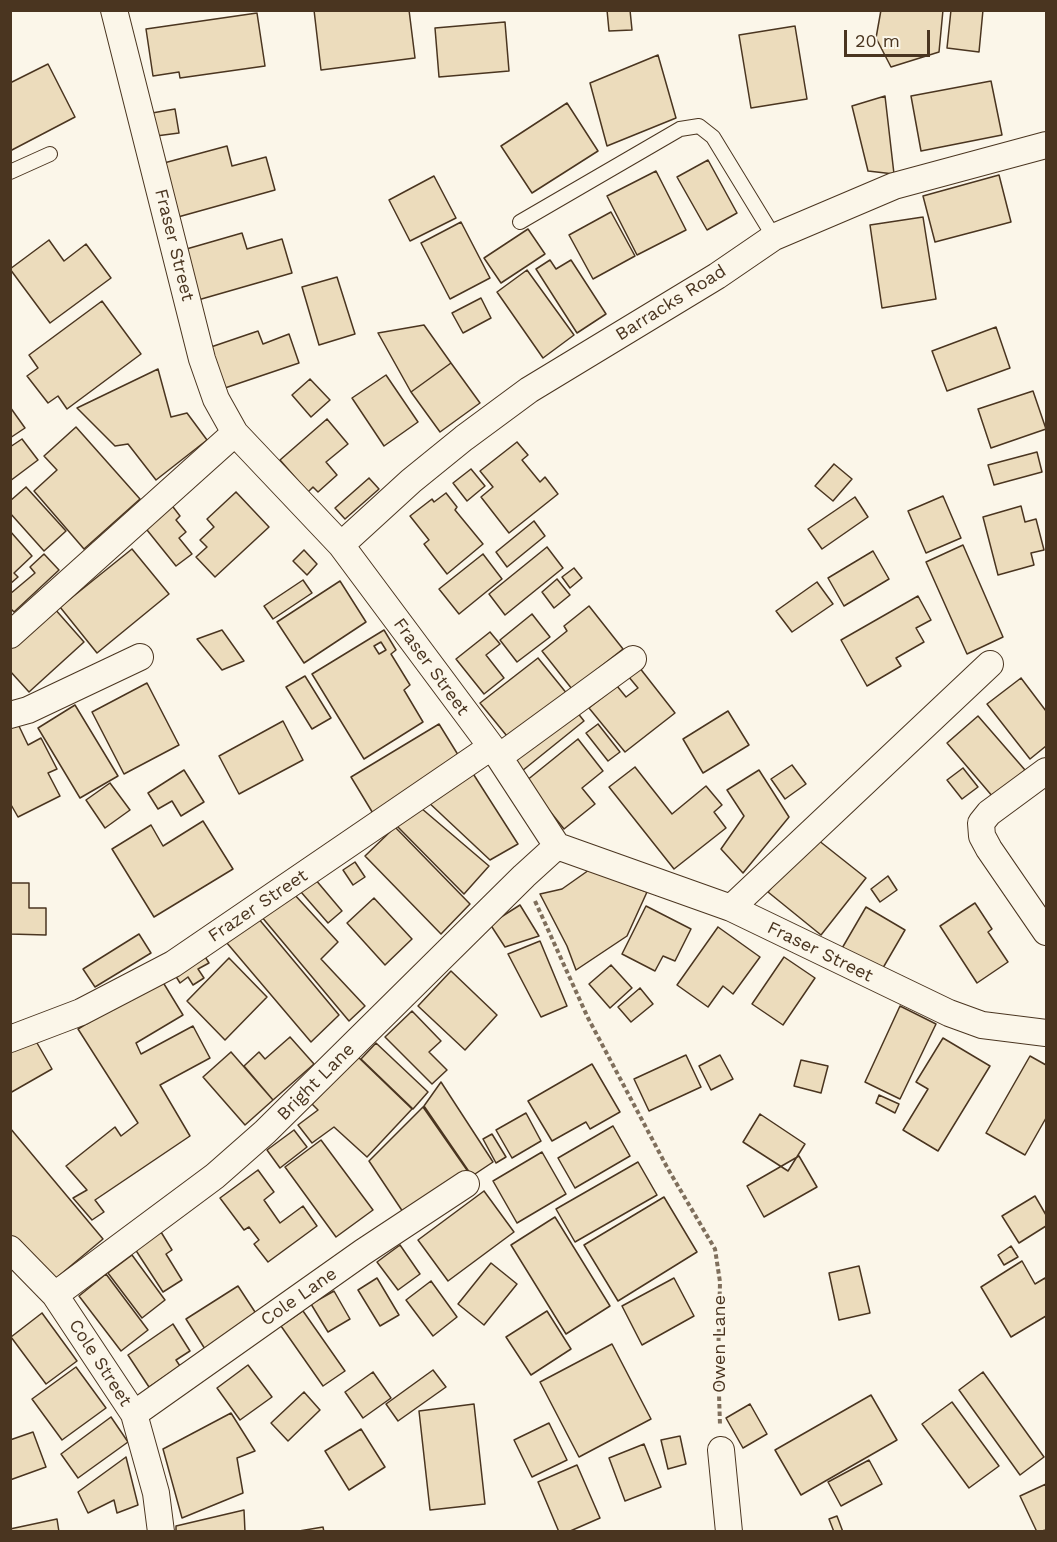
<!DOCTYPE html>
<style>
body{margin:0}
#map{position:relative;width:1057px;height:1542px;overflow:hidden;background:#fbf6e9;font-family:"Work Sans",sans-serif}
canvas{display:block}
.frame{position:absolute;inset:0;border:12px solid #4a3520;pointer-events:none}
.scale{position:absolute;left:844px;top:30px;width:86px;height:27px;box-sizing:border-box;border:3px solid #4a3520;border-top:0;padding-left:8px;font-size:18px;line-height:21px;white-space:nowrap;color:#4a3520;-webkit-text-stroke:4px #fbf6e9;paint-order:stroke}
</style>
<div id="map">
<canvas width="1057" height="1542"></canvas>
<div class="frame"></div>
<div class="scale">20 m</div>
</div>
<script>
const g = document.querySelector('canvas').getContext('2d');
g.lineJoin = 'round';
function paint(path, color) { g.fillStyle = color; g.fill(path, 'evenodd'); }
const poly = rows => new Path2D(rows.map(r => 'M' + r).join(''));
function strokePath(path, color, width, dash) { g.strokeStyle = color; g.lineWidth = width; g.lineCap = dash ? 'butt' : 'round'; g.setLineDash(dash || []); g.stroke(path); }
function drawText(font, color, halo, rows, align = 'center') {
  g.font = font + ' "Work Sans",sans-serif'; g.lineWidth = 4.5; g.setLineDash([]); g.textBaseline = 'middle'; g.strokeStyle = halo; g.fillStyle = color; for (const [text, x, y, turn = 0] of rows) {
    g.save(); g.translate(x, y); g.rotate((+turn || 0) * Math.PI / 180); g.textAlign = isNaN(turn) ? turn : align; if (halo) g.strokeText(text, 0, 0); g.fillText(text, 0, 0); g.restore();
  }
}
const building = poly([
 [314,10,409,10,415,58,321,70,314,10],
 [607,10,630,10,632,30,609,31,607,10],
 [881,10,943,10,939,52,891,67,876,38,881,10],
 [951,10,983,10,979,52,947,48,951,10],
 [257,13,265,66,180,78,179,72,153,76,146,29,257,13],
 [505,22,509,71,439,77,435,28,505,22],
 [795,26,807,99,751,108,739,35,795,26],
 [658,55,676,118,607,146,590,83,658,55],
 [48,64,75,117,10,151,10,83,48,64],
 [991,81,1002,135,921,151,911,96,991,81],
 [885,96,894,174,868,171,852,106,885,96],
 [567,103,598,151,532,193,501,146,567,103],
 [175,109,179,133,156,136,152,113,175,109],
 [227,146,232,166,266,157,275,190,178,217,164,163,227,146],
 [708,160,737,213,707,230,677,177,708,160],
 [656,171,686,230,637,255,607,196,656,171],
 [999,175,1011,222,935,242,923,196,999,175],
 [434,176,456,218,410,241,389,200,434,176],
 [611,212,635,256,593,279,569,235,611,212],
 [923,217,936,299,882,308,870,225,923,217],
 [461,222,490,278,450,299,421,243,461,222],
 [528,229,545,254,501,283,484,258,528,229],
 [242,233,247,249,282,239,292,273,198,300,183,250,242,233],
 [49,240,64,261,86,244,111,278,50,323,10,269,49,240],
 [550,260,556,269,571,260,606,314,577,333,536,269,550,260],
 [527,270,574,335,543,358,497,292,527,270],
 [337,277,355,334,319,345,302,287,337,277],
 [481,298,491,318,463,333,452,313,481,298],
 [102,301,141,354,67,409,58,396,48,403,27,376,38,368,29,355,102,301],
 [424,325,451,363,411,392,378,333,424,325],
 [996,327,1010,368,947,391,932,351,996,327],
 [258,331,263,344,289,334,299,363,222,389,208,348,258,331],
 [451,363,480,403,440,432,411,392,451,363],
 [158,369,171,417,187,413,207,440,156,480,128,444,115,446,77,408,158,369],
 [386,375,418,422,384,446,352,398,386,375],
 [310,379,330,400,311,417,292,395,310,379],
 [1033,391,1046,429,991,448,978,409,1033,391],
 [10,407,25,428,10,438,10,407],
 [327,419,348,444,326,462,337,475,318,492,313,487,308,492,280,460,327,419],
 [76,427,140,499,84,549,34,491,57,470,44,456,76,427],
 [22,439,38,460,10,481,10,447,22,439],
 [517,442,528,455,522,460,540,482,545,477,558,494,509,533,481,497,493,487,480,471,517,442],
 [1037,452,1042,472,994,485,988,465,1037,452],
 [834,464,852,479,833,501,815,486,834,464],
 [471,469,485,486,467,501,453,483,471,469],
 [369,478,379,489,345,519,335,508,369,478],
 [26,487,66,531,44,551,10,513,10,501,26,487],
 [236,492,269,527,215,577,196,557,207,547,200,540,214,527,207,519,236,492],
 [446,493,457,507,455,510,483,544,447,574,424,544,429,540,410,516,432,499,434,502,446,493],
 [943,496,961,538,926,553,908,511,943,496],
 [855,497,868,517,822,549,808,529,855,497],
 [170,503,180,516,176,520,186,532,179,538,192,554,176,566,143,525,170,503],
 [1021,506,1025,522,1036,519,1044,550,1031,553,1034,565,998,575,983,517,1021,506],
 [534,521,545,536,507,567,496,552,534,521],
 [10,531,32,556,14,573,18,577,10,584,10,531],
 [963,545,1003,637,967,654,926,562,963,545],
 [547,547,563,568,505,615,489,594,547,547],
 [132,549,169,594,97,653,60,607,132,549],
 [304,550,317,564,307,575,293,561,304,550],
 [873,551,889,579,844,606,828,578,873,551],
 [44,554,59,570,14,612,10,608,10,594,35,573,30,567,44,554],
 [483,554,502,579,459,614,439,589,483,554],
 [574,568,582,578,570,588,562,577,574,568],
 [557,579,570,595,554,608,542,592,557,579],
 [303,580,312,593,273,619,264,606,303,580],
 [340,581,366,622,304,663,277,622,340,581],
 [817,582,833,604,792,632,776,611,817,582],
 [918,596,931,620,916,628,924,642,896,658,901,666,867,686,841,640,918,596],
 [589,606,623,649,572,689,542,651,567,631,564,626,589,606],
 [54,608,84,642,29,692,10,671,10,649,54,608],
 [532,614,550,637,517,662,500,640,532,614],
 [222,630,244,661,222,670,197,639,222,630],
 [384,630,396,650,391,654,410,685,404,690,423,722,364,759,312,674,384,630],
 [381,642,386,650,379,654,374,646,381,642],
 [490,632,500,644,486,655,504,678,484,694,456,659,490,632],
 [538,658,568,695,511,741,480,703,538,658],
 [639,667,675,713,625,752,589,708,617,686,626,697,638,688,628,676,639,667],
 [305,676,331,718,312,729,286,687,305,676],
 [1021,678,1046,711,1046,746,1030,759,987,704,1021,678],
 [147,683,179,745,124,774,92,712,147,683],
 [75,705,118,776,80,798,38,728,75,705],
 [573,707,584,721,517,775,506,761,573,707],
 [728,711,749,745,703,773,683,739,728,711],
 [978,716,1025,770,993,797,947,743,978,716],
 [283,721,303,760,239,794,219,756,283,721],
 [18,724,28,745,41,738,57,769,48,773,60,796,18,817,10,803,10,728,18,724],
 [439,724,460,758,374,815,351,777,439,724],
 [598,724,620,752,608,761,586,733,598,724],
 [578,739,603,771,582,788,595,804,564,829,526,781,578,739],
 [792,765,806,784,785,799,771,779,792,765],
 [635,767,672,814,706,786,722,805,714,812,726,828,674,869,609,787,635,767],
 [963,768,978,787,962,799,947,780,963,768],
 [184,770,204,802,181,816,172,801,158,809,148,793,184,770],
 [759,770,789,817,743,873,721,849,744,816,727,790,759,770],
 [472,772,518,844,490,860,426,800,472,772],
 [110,783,130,810,105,828,86,800,110,783],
 [421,808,489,866,464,894,394,823,421,808],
 [203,821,233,869,154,917,112,849,151,825,163,846,203,821],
 [395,827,470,904,441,934,365,856,395,827],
 [813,836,866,878,821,935,768,892,813,836],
 [355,862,365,877,353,885,343,870,355,862],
 [589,870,647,892,627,936,576,970,567,946,540,894,562,889,589,870],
 [888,876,897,890,880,902,871,889,888,876],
 [315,879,342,911,328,923,301,892,315,879],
 [10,883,29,883,29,908,46,908,46,935,10,934,10,883],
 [294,894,338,942,321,959,365,1006,349,1021,261,916,294,894],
 [374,898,412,939,385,965,347,923,374,898],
 [975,903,992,929,988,932,1008,962,977,983,940,926,975,903],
 [520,905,539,936,505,947,490,924,520,905],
 [646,906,691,929,675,961,663,956,655,971,622,954,646,906],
 [866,907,905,930,880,973,841,950,866,907],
 [258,918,339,1015,311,1042,221,936,258,918],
 [718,927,760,957,733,994,723,986,708,1007,677,985,718,927],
 [139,934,151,953,95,987,83,969,139,934],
 [540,941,567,1006,541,1017,508,954,540,941],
 [202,952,209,963,198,969,204,978,193,985,188,977,180,983,172,970,202,952],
 [784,957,815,978,783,1025,752,1004,784,957],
 [229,958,267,997,225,1040,187,1001,229,958],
 [611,965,632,988,610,1008,589,984,611,965],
 [451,971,497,1015,465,1050,418,1006,451,971],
 [161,979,183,1015,136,1043,141,1054,193,1026,210,1058,160,1085,190,1136,95,1200,104,1212,92,1220,73,1198,87,1190,66,1166,115,1127,121,1136,138,1123,78,1029,161,979],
 [640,988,653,1004,631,1022,618,1007,640,988],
 [900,1006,936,1024,900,1099,865,1082,900,1006],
 [412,1011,441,1041,429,1052,447,1070,432,1084,385,1037,412,1011],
 [33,1036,52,1069,10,1093,10,1049,33,1036],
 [290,1037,314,1064,273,1100,244,1066,259,1052,265,1059,290,1037],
 [943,1038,990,1066,938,1151,903,1130,928,1089,916,1082,943,1038],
 [376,1043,428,1092,413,1109,361,1059,376,1043],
 [231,1052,273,1100,245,1125,203,1077,231,1052],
 [686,1055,701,1087,649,1111,634,1079,686,1055],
 [720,1055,733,1079,711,1090,699,1066,720,1055],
 [357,1056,412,1109,367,1157,334,1127,312,1143,298,1125,318,1110,312,1104,357,1056],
 [1030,1056,1046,1065,1046,1118,1025,1155,986,1133,1030,1056],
 [801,1060,828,1066,821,1093,794,1086,801,1060],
 [592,1064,620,1112,590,1129,586,1122,552,1141,528,1101,592,1064],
 [441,1082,493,1162,472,1176,424,1106,441,1082],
 [879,1095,899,1104,895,1113,876,1103,879,1095],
 [423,1107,469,1173,407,1218,369,1161,423,1107],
 [526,1113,541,1141,512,1158,496,1130,526,1113],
 [760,1114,805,1144,788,1171,743,1142,760,1114],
 [613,1126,630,1156,575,1188,558,1158,613,1126],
 [10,1128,103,1239,49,1284,10,1238,10,1128],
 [294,1130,307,1147,280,1168,267,1150,294,1130],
 [492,1134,506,1157,496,1163,483,1139,492,1134],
 [321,1140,373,1210,336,1237,285,1167,321,1140],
 [542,1152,566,1194,517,1223,493,1181,542,1152],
 [799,1156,817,1187,764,1217,747,1186,799,1156],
 [638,1162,657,1195,575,1242,556,1209,638,1162],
 [258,1170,274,1192,264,1200,280,1223,303,1206,317,1226,268,1262,254,1244,259,1240,249,1227,244,1230,220,1198,258,1170],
 [484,1191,514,1232,448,1281,418,1240,484,1191],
 [1035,1196,1046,1215,1046,1226,1019,1243,1002,1216,1035,1196],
 [664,1197,697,1252,618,1301,584,1245,664,1197],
 [555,1217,610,1306,566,1334,511,1245,555,1217],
 [161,1232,172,1250,166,1254,182,1280,163,1292,135,1249,161,1232],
 [400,1245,420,1274,398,1290,377,1262,400,1245],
 [1011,1246,1018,1257,1004,1265,998,1255,1011,1246],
 [132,1255,165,1300,142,1318,108,1273,132,1255],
 [1022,1261,1035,1284,1045,1278,1046,1281,1046,1316,1011,1337,981,1287,1022,1261],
 [491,1263,517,1284,484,1325,458,1304,491,1263],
 [859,1266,870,1313,839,1320,829,1273,859,1266],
 [106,1274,148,1330,121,1351,79,1296,106,1274],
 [377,1278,399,1315,380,1326,358,1290,377,1278],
 [674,1278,694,1316,642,1345,622,1306,674,1278],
 [431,1281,457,1317,433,1336,406,1300,431,1281],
 [238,1286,257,1315,205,1349,186,1319,238,1286],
 [334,1291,350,1319,328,1332,311,1304,334,1291],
 [303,1311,345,1371,323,1386,281,1326,303,1311],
 [547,1311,571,1349,531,1375,506,1337,547,1311],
 [42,1313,77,1361,46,1384,11,1337,42,1313],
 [173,1324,190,1351,176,1360,180,1366,149,1387,128,1355,173,1324],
 [612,1344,651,1419,579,1457,540,1382,612,1344],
 [248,1365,272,1397,240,1420,217,1388,248,1365],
 [76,1367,106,1408,62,1440,32,1399,76,1367],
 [433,1370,446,1387,398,1421,386,1404,433,1370],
 [373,1372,391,1398,363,1418,345,1392,373,1372],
 [983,1372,1044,1457,1020,1475,959,1390,983,1372],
 [304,1392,320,1410,288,1441,271,1423,304,1392],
 [871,1395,897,1440,801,1495,775,1450,871,1395],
 [952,1402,999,1466,969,1488,922,1424,952,1402],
 [474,1404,485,1504,430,1510,419,1411,474,1404],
 [750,1404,767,1434,743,1448,726,1418,750,1404],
 [231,1413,255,1451,237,1458,243,1493,182,1518,163,1449,231,1413],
 [111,1417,128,1442,78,1478,61,1454,111,1417],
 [549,1423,567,1460,532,1477,514,1440,549,1423],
 [361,1429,385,1467,349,1490,325,1451,361,1429],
 [33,1432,46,1467,10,1480,10,1440,33,1432],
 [680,1436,686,1464,668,1469,661,1440,680,1436],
 [644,1444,661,1487,625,1501,609,1458,644,1444],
 [126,1457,138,1505,117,1513,114,1500,88,1513,78,1492,126,1457],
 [869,1460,882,1484,841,1506,828,1482,869,1460],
 [577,1465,600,1518,568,1532,559,1532,538,1482,577,1465],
 [1046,1484,1046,1530,1037,1532,1020,1496,1046,1484],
 [244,1510,245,1532,176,1532,176,1526,244,1510],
 [837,1516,843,1532,834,1532,829,1519,837,1516],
 [57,1519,59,1532,10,1532,10,1529,57,1519],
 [323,1527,324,1532,293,1532,323,1527]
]);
paint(building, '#ecdcbc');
strokePath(building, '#4a3520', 1.5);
const lane = poly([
 [10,172,50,154],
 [520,222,680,129,699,126,713,137,774,237]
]);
const street = poly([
 [114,10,202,359,216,399,235,433,341,545,499,757,557,846,731,908,949,1013,982,1025,1046,1033],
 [341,545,411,481,464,438,529,390,717,276,774,237,894,186,1046,145],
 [10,635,235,433],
 [10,715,28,710,140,657],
 [499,757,633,659],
 [1046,771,989,813,981,823,982,836,989,849,1046,932],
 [731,908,990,664],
 [10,1039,81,1012,173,964,491,747],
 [10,1249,55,1295,134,1414,156,1493,161,1532],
 [55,1295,215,1176,265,1132,524,876,557,846],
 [134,1414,363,1252,466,1184],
 [721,1450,729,1532]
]);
strokePath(lane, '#4a3520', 16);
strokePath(street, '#4a3520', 28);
strokePath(poly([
 [535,901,588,1018,668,1169,715,1249,720,1282,718,1364,720,1425]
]), '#7f6f5c', 4, [4.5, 3]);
strokePath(lane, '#fbf6e9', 14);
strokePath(street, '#fbf6e9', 26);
drawText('18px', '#4a3520', '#fbf6e9', [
 ["Fraser Street",174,245,76],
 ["Barracks Road",671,303,-32],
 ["Fraser Street",431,667,54],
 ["Frazer Street",258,906,-34],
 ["Fraser Street",820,952,26],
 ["Bright Lane",316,1082,-45],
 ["Cole Lane",299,1297,-35],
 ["Owen Lane",720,1344,-90],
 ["Cole Street",100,1363,57]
]);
</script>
